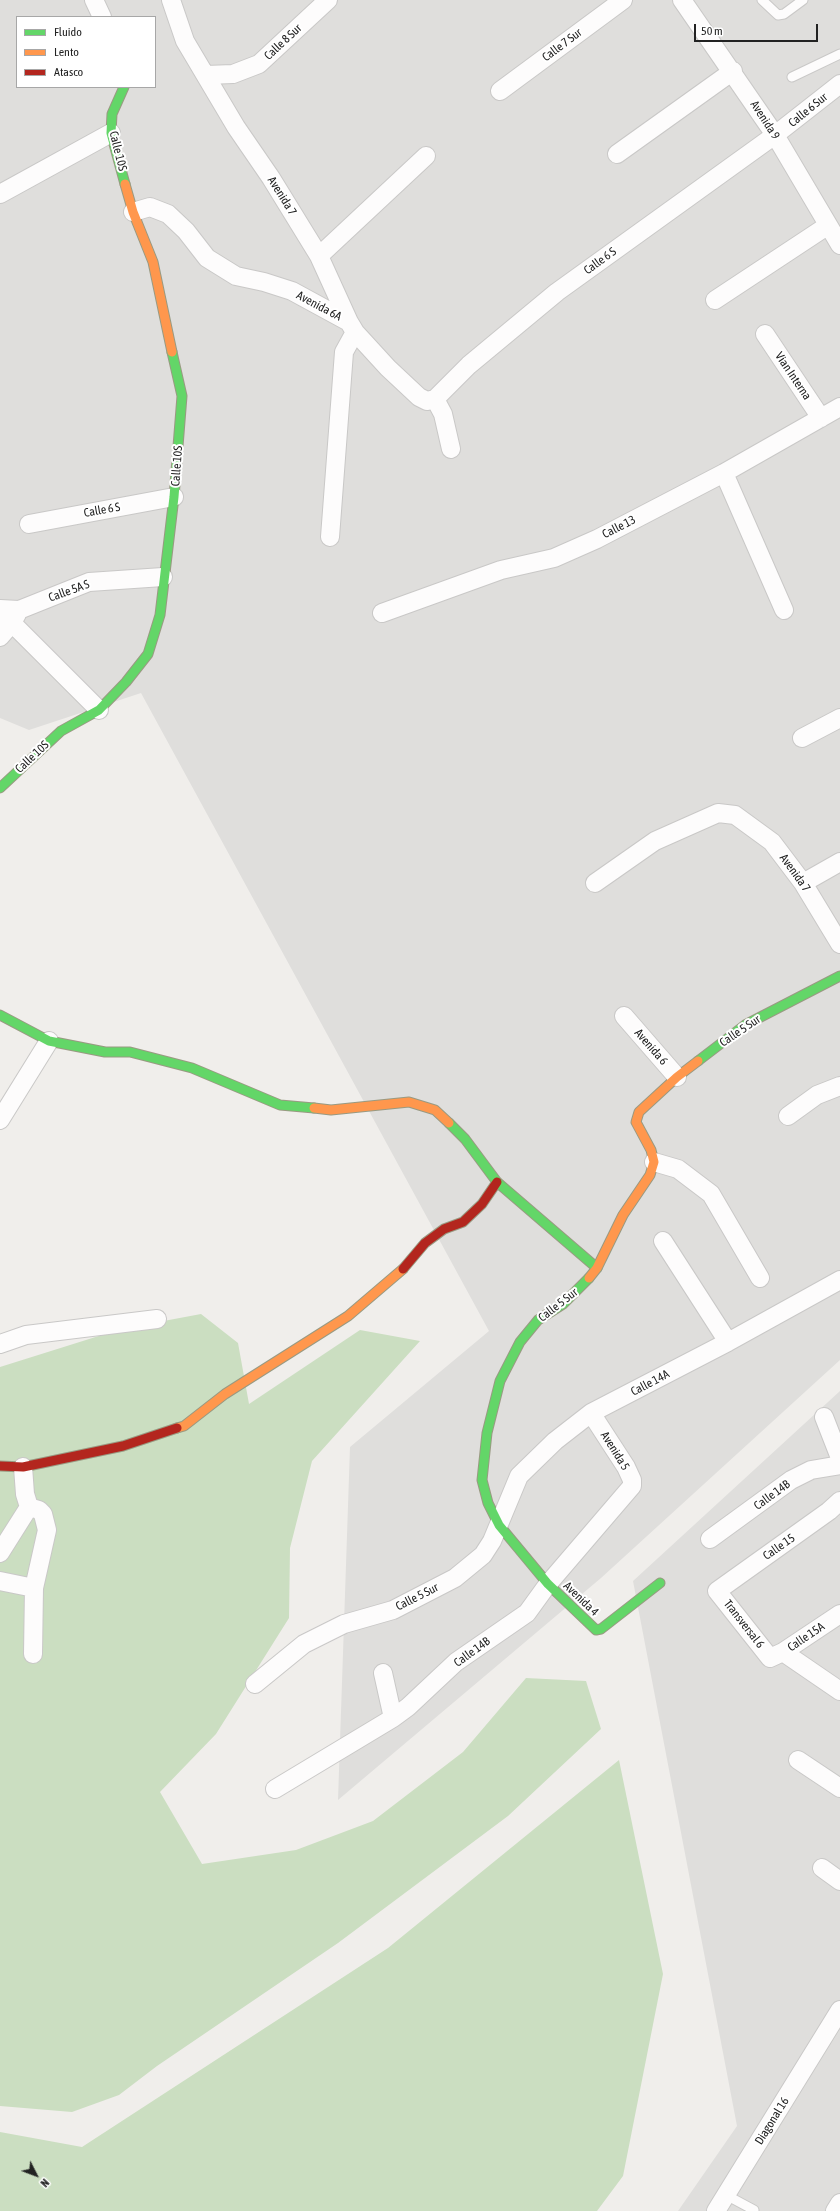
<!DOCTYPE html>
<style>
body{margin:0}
#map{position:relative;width:840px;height:2211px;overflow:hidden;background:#f0eeeb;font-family:"Asap Condensed",sans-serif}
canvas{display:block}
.legend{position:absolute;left:16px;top:16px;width:140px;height:72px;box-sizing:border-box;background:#fff;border:1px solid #a7a7a7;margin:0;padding:5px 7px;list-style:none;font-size:12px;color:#222}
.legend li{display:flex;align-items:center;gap:8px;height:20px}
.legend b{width:20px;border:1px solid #a7a7a7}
.north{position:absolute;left:16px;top:2155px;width:40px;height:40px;-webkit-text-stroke:3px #fff;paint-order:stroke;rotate:132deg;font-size:11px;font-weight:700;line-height:16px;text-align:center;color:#222}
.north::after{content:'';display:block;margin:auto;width:14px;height:18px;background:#222;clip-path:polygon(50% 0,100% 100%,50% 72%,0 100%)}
.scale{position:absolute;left:694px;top:24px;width:124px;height:18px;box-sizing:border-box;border:2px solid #222;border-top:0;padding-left:5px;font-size:12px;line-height:14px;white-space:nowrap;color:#222;-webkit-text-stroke:3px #fff;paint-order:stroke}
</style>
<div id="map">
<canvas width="840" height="2211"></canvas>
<ul class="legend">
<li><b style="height:5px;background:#63d668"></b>Fluido</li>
<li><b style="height:5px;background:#ff974d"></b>Lento</li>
<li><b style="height:5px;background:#b3261e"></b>Atasco</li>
</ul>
<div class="north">N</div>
<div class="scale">50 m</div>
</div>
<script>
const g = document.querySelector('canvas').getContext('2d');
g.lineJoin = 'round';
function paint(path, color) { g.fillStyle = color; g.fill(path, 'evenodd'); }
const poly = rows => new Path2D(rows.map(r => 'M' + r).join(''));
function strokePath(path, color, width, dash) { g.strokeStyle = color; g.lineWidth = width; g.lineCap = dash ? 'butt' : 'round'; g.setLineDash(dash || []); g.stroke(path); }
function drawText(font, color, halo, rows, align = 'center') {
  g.font = font + ' "Asap Condensed",sans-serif'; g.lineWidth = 4; g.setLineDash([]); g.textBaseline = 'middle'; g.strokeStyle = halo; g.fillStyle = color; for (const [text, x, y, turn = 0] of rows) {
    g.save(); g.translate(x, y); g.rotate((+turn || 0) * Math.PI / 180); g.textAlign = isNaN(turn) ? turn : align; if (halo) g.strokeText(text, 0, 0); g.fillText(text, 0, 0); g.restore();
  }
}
paint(poly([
 [0,0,840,0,840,1360,601,1578,338,1800,350,1447,489,1331,141,693,29,730,0,718],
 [17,17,155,17,155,87,17,87],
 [840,1391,840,2211,678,2211,737,2126,633,1581]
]), '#dfdedc');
paint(poly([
 [201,1314,238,1343,249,1404,360,1330,420,1341,312,1461,290,1548,289,1618,216,1734,160,1792,202,1864,296,1850,373,1821,463,1752,526,1678,586,1681,601,1729,508,1816,338,1943,157,2066,119,2095,72,2112,0,2106,0,1367,121,1329],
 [619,1760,663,1974,623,2176,597,2211,0,2211,0,2132,82,2147,388,1948]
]), '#cbdec1');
const lane = poly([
 [762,0,778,15,784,14,803,0],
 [792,77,840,54],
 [726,2195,754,2210]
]);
const street = poly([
 [94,0,102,17],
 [171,0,185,41,236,127,271,178,319,256,349,322],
 [682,0,775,135,840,245],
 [206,75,233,74,259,64,328,0],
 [500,91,623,0],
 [617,154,733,71],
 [0,194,111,133],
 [133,212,150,207,168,214,186,231,207,258,236,276,264,282,292,291,349,322,355,332,388,368,419,397,427,401,435,399,443,414,451,449],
 [319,256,426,156],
 [715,300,827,226],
 [765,334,821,418],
 [435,399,469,365,557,292,775,135,840,84],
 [724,473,784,610],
 [29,524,174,497],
 [330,537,344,352,355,332],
 [0,609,19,610,89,582,163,577],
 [0,611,99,710],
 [382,613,501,570,554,558,597,539,724,473,840,407],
 [0,637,12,623,17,614],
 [802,738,840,718],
 [595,883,655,841,718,813,735,815,772,842,803,883,840,944],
 [803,883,840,862],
 [624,1016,677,1077],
 [788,1116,817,1095,840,1086],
 [0,1120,49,1041],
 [654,1162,678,1169,711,1194,760,1278],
 [663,1241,728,1342],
 [0,1344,26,1335,157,1319],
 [824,1417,840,1458],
 [23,1467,25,1494,29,1507,39,1510,43,1514,47,1530,34,1588,33,1654],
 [840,1501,829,1511,717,1591,770,1658,783,1652,840,1614],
 [710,1539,791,1480,811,1470,840,1465],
 [0,1553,29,1507],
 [0,1581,34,1588],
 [783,1652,840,1691],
 [383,1673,393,1718],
 [255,1684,304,1644,344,1624,393,1610,455,1578,483,1555,492,1541,519,1476,555,1441,591,1413,728,1342,840,1280],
 [798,1760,840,1788],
 [275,1789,393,1718,408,1707,456,1662,527,1613,548,1584,632,1486,632,1480,626,1467,591,1413],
 [822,1868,840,1881],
 [716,2211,840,2010],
 [835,2211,840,2203]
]);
const fast = poly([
 [124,87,112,114,111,133,125,184],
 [0,788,61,731,99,710,126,682,148,654,160,615,174,497,182,396,172,352],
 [0,1015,49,1041,105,1052,130,1052,192,1068,280,1105,314,1108],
 [698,1061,745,1025,840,976],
 [449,1123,465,1139,497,1182,597,1268],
 [589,1278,563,1304,538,1320,520,1342,500,1381,487,1433,482,1480,488,1503,499,1525,548,1584,596,1630,601,1629,660,1583]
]);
const slow = poly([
 [125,184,133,212,153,262,172,352],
 [314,1108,331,1110,409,1102,435,1110,449,1123],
 [589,1278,597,1268,623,1215,650,1175,654,1162,651,1150,636,1122,639,1112,677,1077,698,1061],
 [177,1428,184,1426,225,1394,348,1316,403,1269]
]);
const jam = poly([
 [403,1269,425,1243,444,1229,463,1222,482,1204,497,1182],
 [0,1466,23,1467,123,1446,177,1428]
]);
strokePath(lane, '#c9c8c7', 11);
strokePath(street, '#c9c8c7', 20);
strokePath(fast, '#999a82', 11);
strokePath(slow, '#999a82', 11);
strokePath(jam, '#999a82', 11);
strokePath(lane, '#fdfcfc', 9);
strokePath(street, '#fdfcfc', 18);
strokePath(fast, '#63d668', 9);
strokePath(slow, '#ff974d', 9);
strokePath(jam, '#b3261e', 9);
drawText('12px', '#222', '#fff', [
 ["Calle 8 Sur",283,42,-43],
 ["Calle 7 Sur",562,45,-37],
 ["Calle 6 Sur",808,110,-39],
 ["Avenida 9",765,120,57],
 ["Calle 10S",118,151,76],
 ["Avenida 7",282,196,58],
 ["Calle 6 S",600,261,-36],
 ["Avenida 6A",319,306,28],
 ["Vian Interna",793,376,56],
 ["Calle 10S",177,466,-86],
 ["Calle 6 S",102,510,-10],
 ["Calle 13",619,527,-27],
 ["Calle 5A S",69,591,-20],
 ["Calle 10S",32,757,-43],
 ["Avenida 7",795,873,54],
 ["Calle 5 Sur",740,1031,-34],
 ["Avenida 6",651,1047,49],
 ["Calle 5 Sur",558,1305,-38],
 ["Calle 14A",650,1383,-28],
 ["Avenida 5",615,1451,58],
 ["Calle 14B",772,1495,-36],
 ["Calle 15",779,1547,-35],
 ["Calle 5 Sur",417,1597,-27],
 ["Avenida 4",581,1599,44],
 ["Transversal 6",744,1624,52],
 ["Calle 15A",806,1637,-34],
 ["Calle 14B",472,1652,-36],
 ["Diagonal 16",772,2121,-58]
]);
</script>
